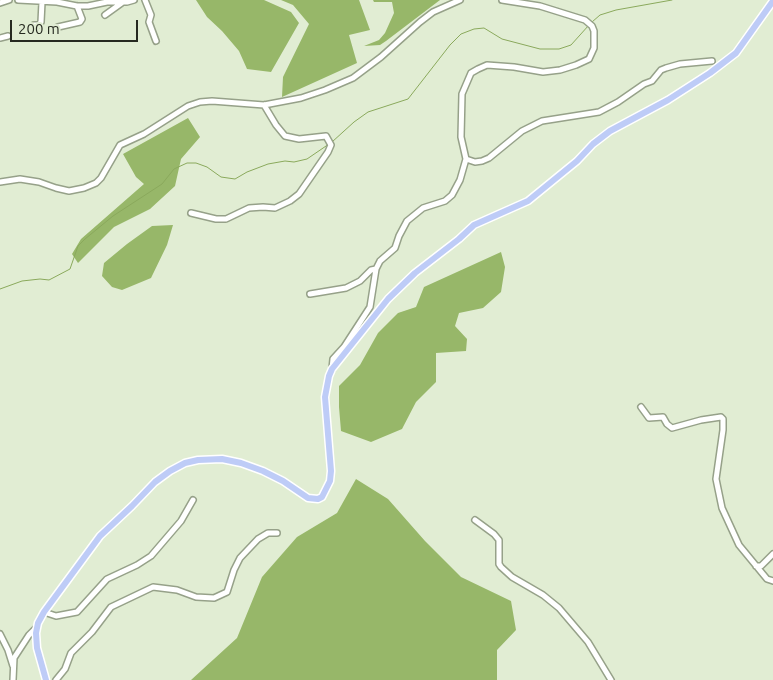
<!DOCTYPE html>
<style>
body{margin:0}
#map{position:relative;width:773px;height:680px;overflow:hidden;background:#e1edd3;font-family:Ubuntu,sans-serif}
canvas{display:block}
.scale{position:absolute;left:10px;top:20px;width:128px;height:22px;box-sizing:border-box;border:2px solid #262a20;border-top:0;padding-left:6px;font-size:15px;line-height:18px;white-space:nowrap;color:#262a20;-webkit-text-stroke:4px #e1edd3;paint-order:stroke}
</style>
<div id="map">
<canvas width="773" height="680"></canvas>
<div class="scale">200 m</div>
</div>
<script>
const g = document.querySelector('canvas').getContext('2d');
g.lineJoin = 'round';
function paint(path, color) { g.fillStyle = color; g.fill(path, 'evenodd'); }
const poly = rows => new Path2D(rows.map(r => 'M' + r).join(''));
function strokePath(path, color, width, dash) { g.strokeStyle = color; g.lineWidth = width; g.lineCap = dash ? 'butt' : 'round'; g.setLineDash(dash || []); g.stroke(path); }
paint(poly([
 [196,0,264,0,291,12,299,23,271,72,247,69,239,51,222,31,207,17],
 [281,0,359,0,370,30,349,35,357,63,282,97,283,77,309,24,293,5],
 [373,0,440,0,386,41,380,45,364,46,379,40,385,33,394,13,392,2,374,2],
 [188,118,200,137,181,159,175,186,150,209,114,227,78,263,72,254,81,239,144,184,136,177,123,154],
 [173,225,167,245,151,278,122,290,112,287,102,276,104,263,127,244,152,226],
 [501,252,505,267,501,292,483,308,459,313,455,326,467,339,466,351,436,353,436,382,416,402,402,429,371,442,341,431,339,407,339,386,360,365,378,333,398,313,416,307,424,287],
 [356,479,388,499,425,541,461,577,511,601,516,630,497,650,497,680,191,680,237,638,262,577,297,537,337,513]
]), '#97b769');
strokePath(poly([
 [592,22,600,15,616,10,672,0],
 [332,142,354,122,368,112,408,99,450,45,461,34,474,29,484,28,502,39,540,49,559,49,571,45,589,25],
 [0,289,22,281,40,279,49,280,70,269,78,246,85,239,113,216,162,184,174,169,187,163,196,163,207,167,221,177,235,179,247,172,268,164,285,161,294,162,307,159,329,144]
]), '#8aa95c', 1);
const minor = poly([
 [18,0,57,2,77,6,88,6,107,2,127,2,134,0],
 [145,0,151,15,149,22,156,41],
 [0,3,9,0],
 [105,15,123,2],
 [34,25,39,25,41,22,42,2],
 [58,27,80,22,82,19,77,6],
 [0,38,8,36],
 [466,159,475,162,482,161,489,158,522,131,542,121,599,112,618,102,644,84,652,81,661,70,666,68,680,64,712,61],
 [0,182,20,179,39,182,56,188,69,191,84,188,96,183,101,178,120,145,144,134,188,106,200,102,212,101,264,105,301,98,325,90,353,78,381,57,420,22,433,12,460,0],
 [191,213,216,219,226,219,249,208,263,207,275,208,290,201,299,194,328,152,331,145,326,136,299,139,285,136,276,125,264,105],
 [310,294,346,288,360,281,371,270,376,269],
 [332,369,333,359,344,347,370,307,376,269,380,261,395,248,399,236,407,221,423,208,445,201,452,195,460,180,466,159,461,137,462,94,471,73,478,69,487,65,514,67,543,72,560,70,576,65,589,59,594,48,594,31,592,26,585,20,540,6,502,0],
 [641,407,649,418,663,417,667,424,672,428,701,420,721,417,723,419,723,430,716,479,722,508,739,545,767,579,773,581],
 [475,520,494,534,499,540,499,564,501,567,512,577,543,595,559,608,588,642,611,680],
 [756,566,761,566,773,554],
 [44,612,56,616,77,612,107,579,137,565,151,556,181,521,193,500],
 [0,634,8,650,13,666],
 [13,680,14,658,29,635,36,628],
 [56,680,65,669,71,653,92,632,111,607,153,587,177,590,196,597,214,598,227,592,234,570,240,558,258,539,268,533,277,533]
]);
const major = poly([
 [46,680,37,648,36,633,38,623,44,612,100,536,132,506,155,482,170,471,185,463,198,460,222,459,241,463,263,471,283,481,308,498,318,499,322,497,330,481,331,471,325,397,329,376,332,369,388,299,415,273,459,239,474,225,528,201,577,161,593,144,610,131,668,100,710,73,736,53,773,1]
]);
strokePath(minor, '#96a189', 8);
strokePath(major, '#fff', 9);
strokePath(minor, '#fff', 5);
strokePath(major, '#beccf7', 6);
</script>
